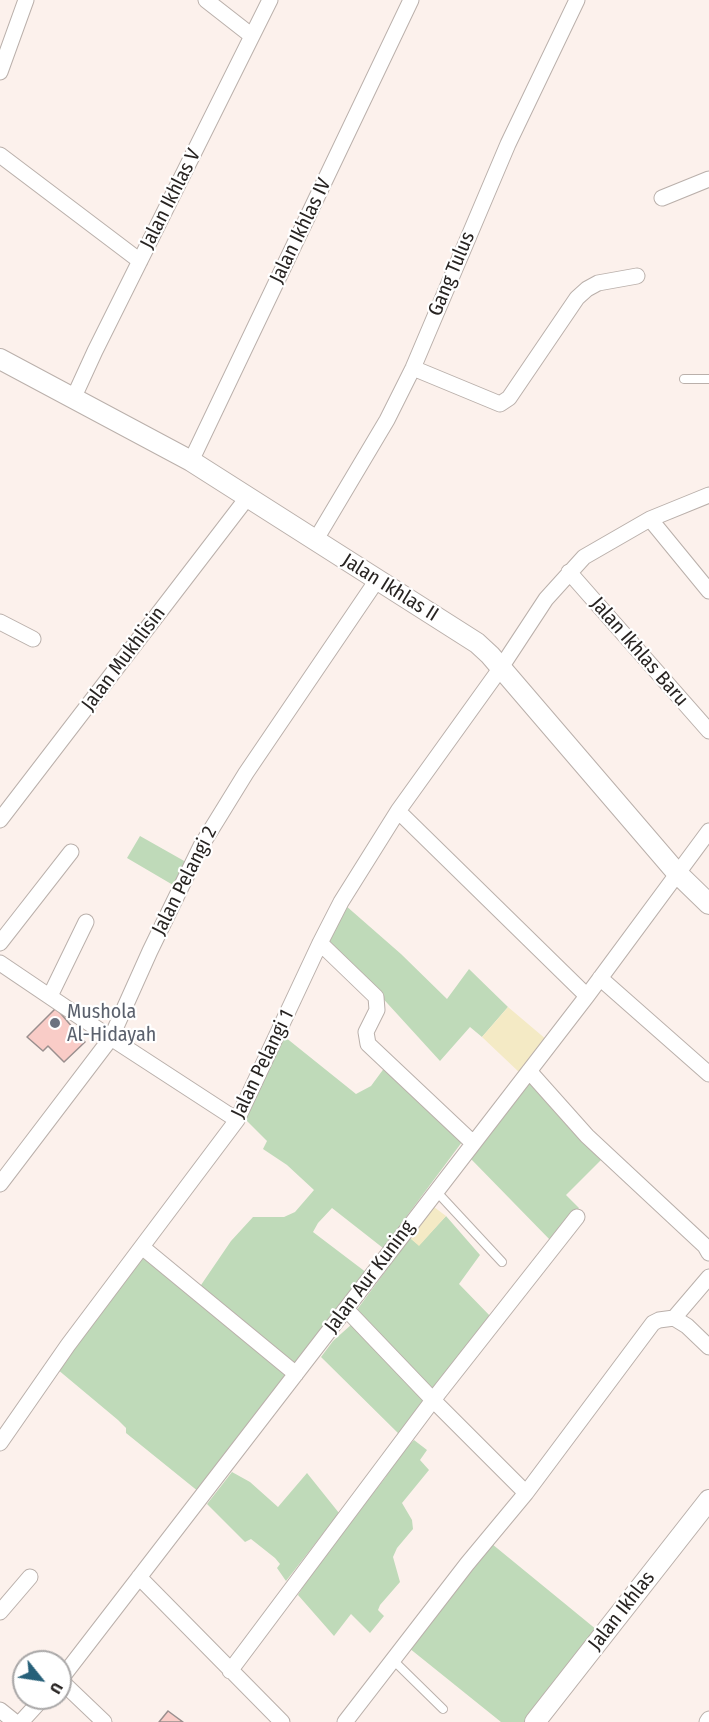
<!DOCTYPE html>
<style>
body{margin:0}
#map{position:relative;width:709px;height:1722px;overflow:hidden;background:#fcf1ec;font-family:"Fira Sans Condensed",sans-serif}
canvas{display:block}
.north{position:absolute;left:12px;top:1650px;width:60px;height:60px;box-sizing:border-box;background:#fff;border:2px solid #a9a7a7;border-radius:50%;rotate:120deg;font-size:16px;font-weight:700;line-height:24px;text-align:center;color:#282422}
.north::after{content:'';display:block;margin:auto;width:21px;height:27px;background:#266079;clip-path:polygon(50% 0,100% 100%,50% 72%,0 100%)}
</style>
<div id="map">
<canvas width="709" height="1722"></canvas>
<div class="north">U</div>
</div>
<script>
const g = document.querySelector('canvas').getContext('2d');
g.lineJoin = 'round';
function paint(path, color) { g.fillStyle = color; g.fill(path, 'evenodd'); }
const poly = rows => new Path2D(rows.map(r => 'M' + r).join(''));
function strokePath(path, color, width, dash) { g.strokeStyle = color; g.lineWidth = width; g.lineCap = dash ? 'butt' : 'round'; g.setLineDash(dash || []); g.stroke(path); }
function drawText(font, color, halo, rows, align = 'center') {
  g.font = font + ' "Fira Sans Condensed",sans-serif'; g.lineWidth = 4.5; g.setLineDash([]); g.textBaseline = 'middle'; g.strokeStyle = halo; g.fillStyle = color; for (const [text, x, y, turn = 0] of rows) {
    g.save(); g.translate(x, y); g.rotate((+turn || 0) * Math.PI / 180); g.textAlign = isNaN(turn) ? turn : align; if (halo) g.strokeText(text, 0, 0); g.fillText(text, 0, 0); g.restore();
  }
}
paint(poly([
 [140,836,186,862,173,885,127,858],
 [345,905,401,954,447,999,469,969,508,1007,482,1037,470,1027,440,1061,367,981,327,943],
 [285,1037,356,1094,371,1086,385,1067,462,1142,383,1248,332,1208,318,1223,313,1232,367,1273,296,1364,291,1364,199,1288,231,1241,253,1217,284,1217,295,1212,314,1190,287,1165,263,1149,267,1141,246,1120,263,1075],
 [529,1080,604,1157,566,1195,579,1208,553,1243,471,1159],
 [446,1216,480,1255,459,1284,492,1318,435,1391,356,1311,410,1238,419,1245],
 [143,1257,288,1374,199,1492,126,1433,126,1428,118,1420,57,1369],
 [352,1324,429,1400,401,1436,321,1357,333,1341],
 [414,1440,427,1450,420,1460,429,1470,402,1503,412,1520,413,1529,397,1548,393,1557,400,1582,380,1605,378,1610,384,1616,370,1633,351,1614,334,1636,298,1595,313,1570,385,1478,398,1457],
 [232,1472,250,1482,278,1507,307,1473,339,1513,286,1581,277,1568,280,1564,275,1558,251,1539,245,1542,207,1504],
 [492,1544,597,1630,527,1722,501,1722,409,1648]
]), '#bfdab9');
paint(poly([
 [508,1007,547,1040,521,1074,482,1037],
 [434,1207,446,1216,419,1246,410,1238]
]), '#f4eac5');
const building = poly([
 [56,1008,85,1042,64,1062,48,1046,43,1051,27,1037,56,1008],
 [168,1711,183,1722,159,1722,168,1711]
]);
paint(building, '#f9ccc7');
strokePath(building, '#9a8f8e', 1.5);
const service = poly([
 [684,379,709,379],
 [436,1191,502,1262],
 [393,1660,443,1709]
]);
const minor = poly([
 [206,0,252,36],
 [0,72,26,0],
 [0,155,140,261],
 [662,198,709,179],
 [413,368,500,404,509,398,577,298,587,289,598,283,637,276],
 [73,399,95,351,270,0],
 [191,461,411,0],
 [650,519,709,591],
 [315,541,387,420,413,368,508,144,577,0],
 [569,572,709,731],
 [0,622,33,639],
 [398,811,587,996],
 [0,820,247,498],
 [0,943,71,852],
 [320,943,376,997,377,1010,366,1032,368,1044,473,1143],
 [0,963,111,1038,237,1120],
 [600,978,709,1074],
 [50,996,86,922],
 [529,1071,587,1136,705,1246,709,1253],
 [0,1184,111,1038,150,951,201,846,246,773,377,580],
 [142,1247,296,1374],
 [346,1309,433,1400,526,1493],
 [674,1318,709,1277],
 [0,1443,68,1345,237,1120,320,943,341,902,398,811,500,669,546,599,584,557,650,519,709,495],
 [139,1577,282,1722],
 [0,1612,30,1577],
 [230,1671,433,1400,577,1217],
 [60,1680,587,996,709,831],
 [60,1680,104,1722],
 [0,1710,15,1722],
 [21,1722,43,1698],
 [345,1722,467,1564,526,1493,653,1323,659,1320,674,1318,687,1326,709,1347],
 [707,1722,709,1719]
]);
const tertiary = poly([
 [0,359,191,461,477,643,490,655,677,873,709,904],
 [535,1722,709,1500]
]);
strokePath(service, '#bab0ab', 10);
strokePath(minor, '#bab0ab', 17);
strokePath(tertiary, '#bab0ab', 22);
strokePath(service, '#fff', 8);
strokePath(minor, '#fff', 15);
strokePath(tertiary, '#fff', 20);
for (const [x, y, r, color] of [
 [55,1023,6,"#6b7280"]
]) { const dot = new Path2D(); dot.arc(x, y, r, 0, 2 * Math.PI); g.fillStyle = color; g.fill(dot); strokePath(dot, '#fff', 2); }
drawText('20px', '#282422', '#fff', [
 ["Jalan Ikhlas V",171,199,-63],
 ["Jalan Ikhlas IV",301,231,-64],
 ["Gang Tulus",452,274,-67],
 ["Jalan Ikhlas II",390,588,32],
 ["Jalan Ikhlas Baru",639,652,49],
 ["Jalan Mukhlisin",124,659,-53],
 ["Jalan Pelangi 2",185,881,-63],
 ["Jalan Pelangi 1",263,1064,-64],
 ["Jalan Aur Kuning",370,1277,-53],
 ["Jalan Ikhlas",622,1611,-52]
]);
drawText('20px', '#5b616d', '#fff', [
 ["Mushola",67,1012],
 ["Al-Hidayah",67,1035]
], 'left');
</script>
